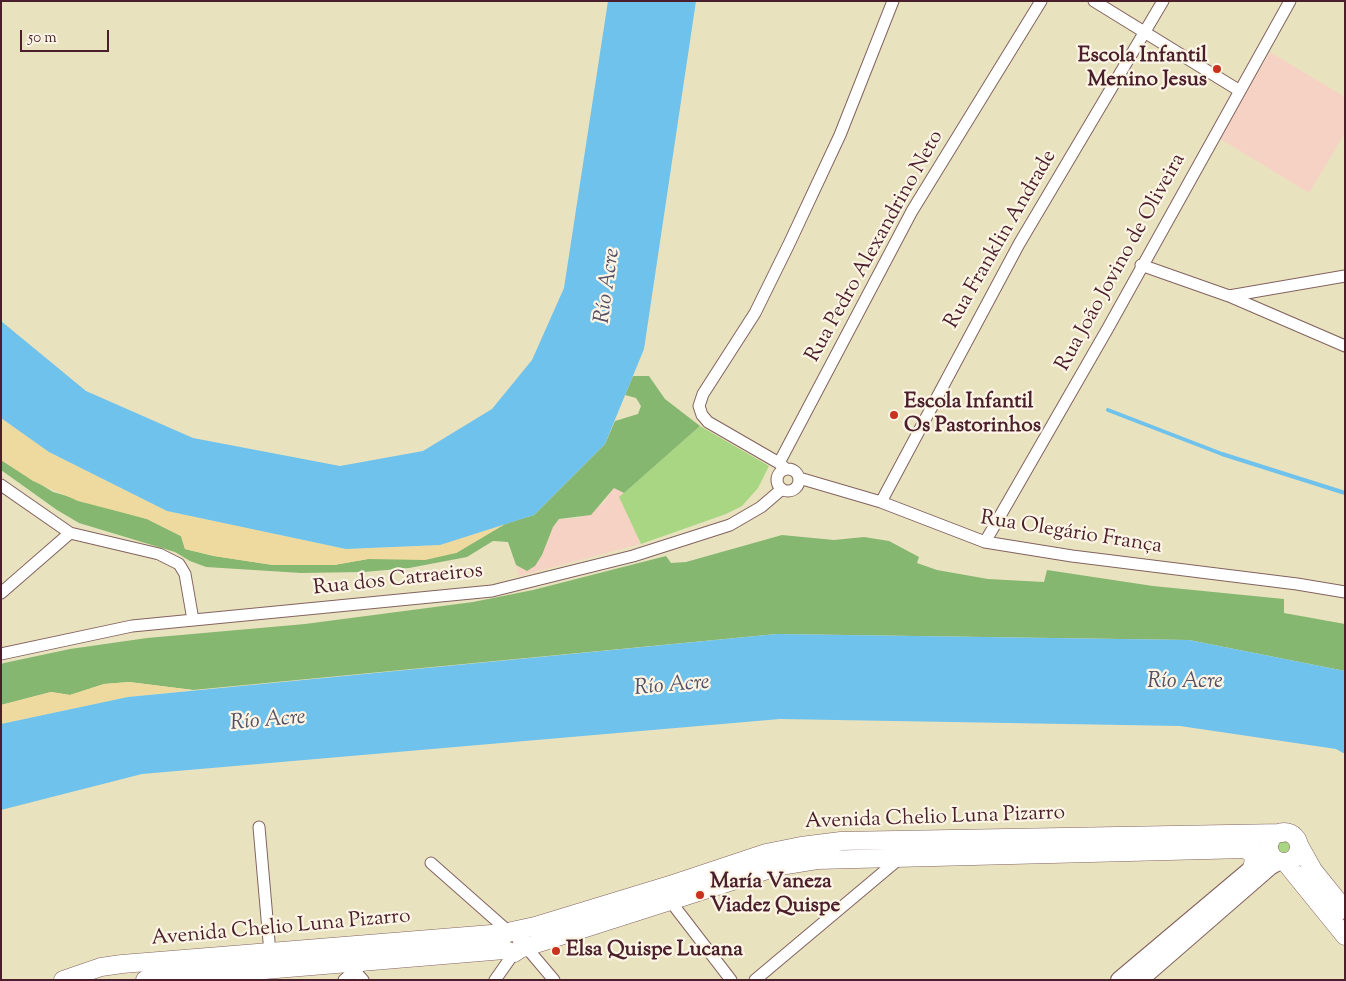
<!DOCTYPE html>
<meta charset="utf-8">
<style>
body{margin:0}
#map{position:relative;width:1346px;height:981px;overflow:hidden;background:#e9e2bf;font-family:"Sorts Mill Goudy",serif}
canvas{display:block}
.frame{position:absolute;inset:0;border:2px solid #4a1f2b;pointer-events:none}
.scale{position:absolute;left:20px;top:30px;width:89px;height:22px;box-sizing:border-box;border:2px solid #4a1f2b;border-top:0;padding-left:6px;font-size:15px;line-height:18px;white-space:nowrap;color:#4a1f2b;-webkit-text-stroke:4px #fcf5e5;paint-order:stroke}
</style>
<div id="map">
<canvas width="1346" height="981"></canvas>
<div class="frame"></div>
<div class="scale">50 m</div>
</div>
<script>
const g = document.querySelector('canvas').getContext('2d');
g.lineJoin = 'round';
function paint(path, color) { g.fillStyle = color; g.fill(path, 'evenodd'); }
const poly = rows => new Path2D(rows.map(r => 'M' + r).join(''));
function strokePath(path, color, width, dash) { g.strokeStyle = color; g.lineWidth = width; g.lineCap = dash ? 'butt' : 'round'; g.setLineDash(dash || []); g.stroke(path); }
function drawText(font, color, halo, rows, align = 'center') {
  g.font = font + ' "Sorts Mill Goudy",serif'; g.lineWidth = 4.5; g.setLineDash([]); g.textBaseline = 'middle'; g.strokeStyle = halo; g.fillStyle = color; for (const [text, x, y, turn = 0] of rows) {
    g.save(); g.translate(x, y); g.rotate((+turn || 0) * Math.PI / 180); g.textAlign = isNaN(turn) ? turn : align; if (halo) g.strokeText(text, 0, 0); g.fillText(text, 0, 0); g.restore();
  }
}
paint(poly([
 [1270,52,1345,97,1345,133,1309,193,1219,138],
 [614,487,624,493,620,498,641,544,519,576,516,565,527,571,542,555,553,527,559,519,578,518,603,504]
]), '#f6d2c5');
paint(poly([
 [700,426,769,466,758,488,742,506,726,514,641,544,619,497],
 '1276 847a8 8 0 1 1 16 0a8 8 0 1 1-16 0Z'
]), '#a8d683');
paint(poly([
 [633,376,649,376,665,399,700,426,624,493,614,488,591,515,559,519,553,527,542,555,535,566,527,571,516,565,508,542,493,541,467,557,409,568,364,572,301,573,206,567,190,561,175,552,79,523,57,510,1,470,1,460,53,492,147,519,181,536,185,549,214,556,273,565,334,565,368,559,456,553,505,524,534,515,605,444,615,421,638,414,641,406,636,398,625,395],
 [782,535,834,540,864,537,889,541,919,557,917,563,937,570,988,579,1044,582,1047,570,1153,586,1284,599,1284,613,1345,624,1345,671,1189,640,777,634,193,690,129,682,104,684,70,695,51,692,1,705,1,664,4,663,70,649,147,638,305,624,473,602,533,590,666,556,671,563,686,562]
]), '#86b771');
paint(poly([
 [1,418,49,452,167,511,346,549,440,545,505,524,456,553,425,560,368,559,334,565,273,565,214,556,185,549,181,536,147,519,78,501,33,481,1,460],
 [129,682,193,690,128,697,1,724,1,705,51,692,70,695,104,684]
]), '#eeda9e');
paint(poly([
 [608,1,696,1,644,349,605,444,534,515,440,545,346,549,167,511,49,452,1,418,1,321,86,391,193,438,340,466,423,451,492,409,532,360,564,288],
 [777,634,1189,640,1345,671,1345,754,1336,749,1180,726,780,719,142,774,1,810,1,724,128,697]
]), '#6fc2eb');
strokePath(poly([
 [1108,410,1222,454,1345,493]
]), '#6fc2eb', 4);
const street = poly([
 [1094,1,1240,91],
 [1141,265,1229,296,1345,346],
 [1229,296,1345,276],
 [779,463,912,211,1041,1],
 '777 480a11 11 0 1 1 22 0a11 11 0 1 1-22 0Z',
 [786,469,779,463,708,422,702,415,699,406,703,394,755,313,789,244,840,135,893,1],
 [799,478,881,502,985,542,1072,556,1297,584,1345,592],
 [1,485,70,533,159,554,179,564,185,574,193,620],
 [881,502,1019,244,1163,1],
 [985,542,1108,328,1290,1],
 [1,593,70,533],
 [1,654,132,626,492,591,633,556,730,525,761,507,782,489],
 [259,827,270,953],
 [431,863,508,931],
 [671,902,731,980],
 [526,947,554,980],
 [350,966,363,980],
 [344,980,365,962],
 [495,980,514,953],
 [755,980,899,859]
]);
const secondary = poly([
 [1119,980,1252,868,1270,843],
 [1140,980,1270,867,1280,861]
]);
const primary = poly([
 '1269 847a15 15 0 1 1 30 0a15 15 0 1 1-30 0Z',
 [1299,845,1313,870,1345,910],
 [1246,849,1252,854,1254,860,1252,868],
 [1285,862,1345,936],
 [512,931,535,926,676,883,766,853,801,846,841,841,1283,833],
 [520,949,780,866,817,860,1246,849,1271,854],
 [63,980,101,967,122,964,504,933],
 [145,980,504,950,514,953,520,949,523,943,519,933,512,931,502,936,501,945,504,950]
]);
strokePath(street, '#82635f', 13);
strokePath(secondary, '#82635f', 18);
strokePath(primary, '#82635f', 19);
strokePath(street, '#fff', 11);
strokePath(secondary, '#fff', 16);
strokePath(primary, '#fff', 18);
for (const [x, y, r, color] of [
 [1217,69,5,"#c8321e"],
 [894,415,5,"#c8321e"],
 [700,895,5,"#c8321e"],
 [556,951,5,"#c8321e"]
]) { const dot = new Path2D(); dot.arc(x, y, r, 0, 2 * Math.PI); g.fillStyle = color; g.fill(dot); strokePath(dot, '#fcf5e5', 2); }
drawText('bold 21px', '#4a1f2b', '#fcf5e5', [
 ["Escola Infantil",1207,57,"right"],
 ["Menino Jesus",1207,81,"right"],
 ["Escola Infantil",904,403],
 ["Os Pastorinhos",904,427],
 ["María Vaneza",710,883],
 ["Viadez Quispe",710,907],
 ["Elsa Quispe Lucana",566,951]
], 'left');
drawText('21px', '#4a1f2b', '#fcf5e5', [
 ["Rua Franklin Andrade",1002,240,-60],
 ["Rua Pedro Alexandrino Neto",876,247,-61],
 ["Rua João Jovino de Oliveira",1122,263,-61],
 ["Rua Olegário França",1071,534,9],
 ["Rua dos Catraeiros",398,581,-6],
 ["Avenida Chelio Luna Pizarro",935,819,-2],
 ["Avenida Chelio Luna Pizarro",281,929,-5]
]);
drawText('italic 22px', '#555065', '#fcf5e5', [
 ["Río Acre",609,286,-82],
 ["Río Acre",1185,683],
 ["Río Acre",672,687,-5],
 ["Río Acre",268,722,-5]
]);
</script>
